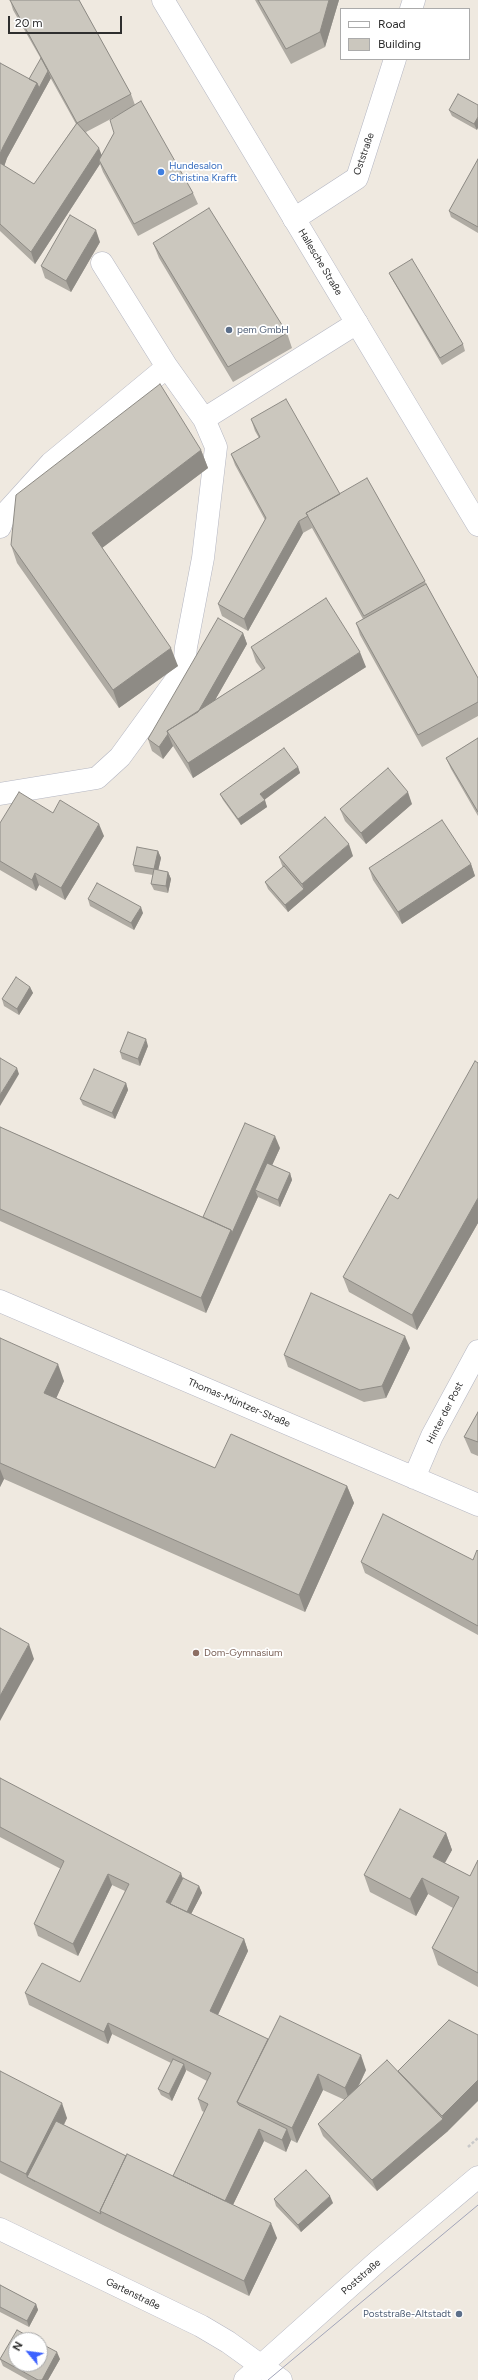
<!DOCTYPE html>
<meta charset="utf-8">
<style>
body{margin:0}
#map{position:relative;width:478px;height:2380px;overflow:hidden;background:#efe9e0;font-family:Figtree,sans-serif}
canvas{display:block}
.legend{position:absolute;left:340px;top:8px;width:130px;height:52px;box-sizing:border-box;background:#fff;border:1px solid #ababab;margin:0;padding:5px 7px;list-style:none;font-size:12px;color:#2e2e2e}
.legend li{display:flex;align-items:center;gap:8px;height:20px}
.legend b{width:20px;border:1px solid #ababab}
.north{position:absolute;left:8px;top:2332px;width:40px;height:40px;box-sizing:border-box;background:#fff;border:1px solid #ababab;border-radius:50%;rotate:299deg;font-size:11px;font-weight:700;line-height:16px;text-align:center;color:#2e2e2e}
.north::after{content:'';display:block;margin:auto;width:14px;height:18px;background:#3d62ff;clip-path:polygon(50% 0,100% 100%,50% 72%,0 100%)}
.scale{position:absolute;left:8px;top:16px;width:114px;height:18px;box-sizing:border-box;border:2px solid #2e2e2e;border-top:0;padding-left:5px;font-size:12px;line-height:14px;white-space:nowrap;color:#2e2e2e;-webkit-text-stroke:3px #fff;paint-order:stroke}
</style>
<div id="map">
<canvas width="478" height="2380"></canvas>
<ul class="legend">
<li><b style="height:5px;background:#fff"></b>Road</li>
<li><b style="height:11px;background:#cbc7be"></b>Building</li>
</ul>
<div class="north">N</div>
<div class="scale">20 m</div>
</div>
<script>
const g = document.querySelector('canvas').getContext('2d');
g.lineJoin = 'round';
const poly = rows => new Path2D(rows.map(r => 'M' + r).join(''));
function strokePath(path, color, width, dash) { g.strokeStyle = color; g.lineWidth = width; g.lineCap = dash ? 'butt' : 'round'; g.setLineDash(dash || []); g.stroke(path); }
function paint(path, color) { g.fillStyle = color; g.fill(path, 'evenodd'); }
function drawText(font, color, halo, rows, align = 'center') {
  g.font = font + ' Figtree,sans-serif'; g.lineWidth = 3.5; g.setLineDash([]); g.textBaseline = 'middle'; g.strokeStyle = halo; g.fillStyle = color; for (const [text, x, y, turn = 0] of rows) {
    g.save(); g.translate(x, y); g.rotate((+turn || 0) * Math.PI / 180); g.textAlign = isNaN(turn) ? turn : align; if (halo) g.strokeText(text, 0, 0); g.fillText(text, 0, 0); g.restore();
  }
}
const service = poly([
 [102,263,167,367,204,419],
 [0,527,5,514,51,463,167,367],
 [0,794,97,778,120,757,184,669,186,647,203,558,216,447,204,419,357,323]
]);
const minor = poly([
 [411,9,414,0],
 [294,219,357,178,395,59],
 [0,1301,478,1505],
 [414,1478,432,1436,478,1351],
 [0,2229,201,2326,228,2342,281,2380],
 [245,2380,378,2261,478,2177]
]);
const secondary = poly([
 [163,0,478,525]
]);
strokePath(service, '#b4b6c2', 23);
strokePath(minor, '#b4b6c2', 23);
strokePath(secondary, '#b4b6c2', 23);
strokePath(poly([
 [468,2147,478,2138]
]), '#c9c9c9', 2.5, [3, 2]);
strokePath(service, '#fff', 22);
strokePath(minor, '#fff', 22);
strokePath(secondary, '#fff', 22);
strokePath(poly([
 [268,2380,478,2205]
]), '#a2a5b9', 1);
paint(poly([
 [10,0,79,0,131,94,135,105,193,193,198,204,138,236,103,172,100,164,35,264,0,231,0,63,29,79,41,59,13,10],
 [50,77,76,124,34,184,4,166,7,158,51,78],
 [126,111,102,155,86,132],
 [255,0,339,0,325,47,291,64],
 [478,105,477,130,452,116,449,110],
 [478,159,478,233,451,217,449,211],
 [100,242,71,292,45,278,41,266],
 [153,243,287,333,292,348,233,382,159,258],
 [389,273,463,344,465,351,442,365,392,279],
 [251,419,340,494,425,581,426,584,478,678,478,716,422,747,360,635,356,623,363,619,312,528,303,533,248,631,222,616,218,604,265,520,235,465,231,454,259,438,255,431],
 [201,450,208,468,102,548,178,666,119,708,17,563,11,545],
 [243,633,247,644,215,700,262,670,256,662,251,647,366,667,193,778,173,746,163,759,152,751,148,739],
 [478,738,478,816,451,769,446,758],
 [298,767,300,773,264,799,267,807,241,825,223,800,220,794],
 [412,804,366,844,345,821,340,809],
 [53,813,104,836,65,900,39,885,36,891,0,870,0,823],
 [158,851,161,858,158,870,168,872,171,879,168,893,154,890,151,884,153,875,135,872,133,865],
 [353,856,288,912,268,889,265,882,283,868,279,857],
 [471,864,475,876,402,924,373,880,369,868],
 [88,899,143,913,134,930,90,906],
 [30,987,33,993,19,1015,4,1006,2,999],
 [148,1046,140,1066,122,1059,120,1052],
 [478,1062,478,1223,417,1330,349,1292,343,1277,398,1199],
 [126,1083,128,1090,115,1119,83,1105,80,1099],
 [0,1127,203,1217,280,1148,272,1165,290,1173,292,1180,280,1207,258,1197,206,1313,0,1221],
 [0,1338,64,1381,56,1398,215,1468,347,1486,354,1503,305,1612,4,1479,0,1487],
 [410,1348,386,1398,364,1402,288,1367,284,1355],
 [478,1412,478,1456,471,1453,464,1437],
 [478,1551,478,1635,365,1573,361,1562,473,1560],
 [0,1778,183,1878,199,1886,202,1893,191,1914,244,1939,248,1951,218,2015,268,2039,366,2070,358,2088,398,2072,449,2020,448,2131,377,2191,323,2136,318,2124,345,2100,323,2090,297,2143,291,2140,286,2152,264,2141,233,2205,277,2238,249,2296,105,2226,0,2173,0,2071,67,2118,64,2125,126,2156,173,2176,204,2112,202,2111,198,2099,207,2081,186,2070,172,2101,161,2095,158,2089,171,2063,112,2034,108,2044,29,2005,25,1993,80,1982,125,1891,112,1885,78,1956,38,1936,34,1924,61,1869,0,1837],
 [446,1833,452,1850,445,1863,470,1876,478,1860,478,1987,438,1965,432,1948,453,1908,428,1894,416,1916,370,1892,364,1875],
 [274,2199,333,2203,301,2232,276,2206],
 [0,2285,36,2304,38,2310,29,2327,0,2312],
 [0,2359,60,2359,48,2380,28,2380,3,2366]
]), '#afaba3');
paint(poly([
 [329,0,339,0,325,47,320,32],
 [48,71,51,78,7,158,2,173,0,169,0,154,3,147,37,83],
 [478,117,478,128,477,130,474,124],
 [99,148,103,159,99,160,100,164,35,264,31,252],
 [96,230,100,242,71,292,66,281],
 [201,450,208,468,98,551,92,533],
 [299,521,303,533,248,631,244,619],
 [243,633,247,644,198,730,176,744],
 [171,648,178,666,119,708,113,690],
 [360,652,366,667,193,778,188,763],
 [168,734,173,746,163,759,159,747],
 [298,767,300,773,263,801,260,794],
 [408,792,412,804,366,844,361,833],
 [265,800,267,807,241,825,238,819],
 [99,824,104,836,65,900,61,888],
 [349,844,353,856,288,912,285,905,304,889,302,884],
 [158,851,161,858,157,876,154,869],
 [471,864,475,876,402,924,398,912],
 [168,872,171,879,168,893,166,886],
 [35,873,39,885,36,891,32,880],
 [141,907,143,913,134,930,131,923],
 [30,987,33,993,19,1015,17,1009],
 [146,1039,148,1046,140,1066,138,1059],
 [17,1068,19,1074,0,1106,0,1095],
 [126,1083,128,1090,115,1119,112,1113],
 [275,1136,280,1148,260,1192,255,1190,258,1197,236,1245,232,1233],
 [290,1173,292,1180,280,1207,278,1200],
 [478,1198,478,1223,417,1330,412,1315],
 [231,1230,236,1245,206,1313,201,1298],
 [405,1336,410,1348,386,1398,382,1386],
 [58,1364,64,1381,51,1410,44,1393],
 [0,1469,4,1479,0,1487],
 [347,1486,354,1503,305,1612,299,1595],
 [29,1644,34,1659,0,1721,0,1696],
 [446,1833,452,1850,439,1873,433,1857],
 [181,1873,185,1885,173,1910,166,1902],
 [108,1874,112,1885,78,1956,73,1944],
 [422,1878,428,1894,416,1916,410,1899],
 [199,1886,202,1893,187,1922,185,1916],
 [244,1939,248,1951,214,2023,210,2011],
 [108,2023,112,2034,108,2044,104,2032],
 [361,2055,366,2070,350,2103,345,2088],
 [184,2064,186,2071,172,2101,169,2094],
 [318,2074,323,2090,297,2143,292,2128],
 [478,2080,478,2101,448,2131,377,2191,372,2180,443,2119,442,2116],
 [62,2103,67,2118,35,2182,27,2177,26,2174],
 [259,2129,264,2141,228,2215,224,2203],
 [287,2129,291,2140,286,2152,282,2140],
 [330,2196,333,2203,301,2232,298,2225],
 [271,2223,277,2238,249,2296,244,2281],
 [36,2304,38,2310,29,2327,27,2321],
 [57,2352,60,2359,48,2380,42,2380]
]), '#8e8b85');
const building = poly([
 [10,0,79,0,131,94,77,123,99,148,31,252,0,224,0,163,34,184,77,123,10,0],
 [258,0,329,0,320,32,286,49,258,0],
 [41,58,48,71,39,88,37,83,29,79,41,58],
 [0,63,37,83,3,147,0,154,0,63],
 [458,94,478,105,478,117,474,124,449,110,458,94],
 [141,101,193,193,134,224,99,160,114,133,110,120,141,101],
 [478,159,478,227,449,211,478,159],
 [209,208,287,333,228,367,153,243,209,208],
 [70,215,96,230,66,281,41,266,70,215],
 [412,259,463,344,440,358,389,273,412,259],
 [160,384,201,450,92,533,171,648,113,690,11,545,16,495,160,384],
 [286,399,340,494,306,513,308,516,299,521,244,619,218,604,266,518,231,454,260,437,251,419,286,399],
 [367,478,425,581,364,616,306,513,367,478],
 [426,584,478,678,478,702,418,735,356,623,426,584],
 [326,598,360,652,188,763,167,731,265,668,251,647,326,598],
 [218,618,243,633,198,712,167,731,168,734,159,747,148,739,218,618],
 [478,738,478,812,446,758,478,738],
 [284,748,298,767,260,794,265,800,238,819,220,794,284,748],
 [388,768,408,792,361,833,340,809,388,768],
 [19,792,53,813,60,800,99,824,61,888,35,873,32,880,0,861,0,823,19,792],
 [325,817,349,844,302,884,279,857,325,817],
 [442,820,471,864,398,912,369,868,442,820],
 [137,847,158,851,154,869,168,872,166,886,151,884,154,869,133,865,137,847],
 [284,866,304,889,285,905,265,882,284,866],
 [97,883,141,907,131,923,88,899,97,883],
 [16,977,30,987,17,1009,2,999,16,977],
 [128,1032,146,1039,138,1059,120,1052,128,1032],
 [0,1058,17,1068,0,1095,0,1058],
 [475,1061,478,1063,478,1198,412,1315,343,1277,390,1194,398,1199,475,1061],
 [94,1069,126,1083,112,1113,80,1099,94,1069],
 [245,1123,275,1136,232,1233,231,1230,203,1217,245,1123],
 [0,1127,231,1230,201,1298,0,1209,0,1127],
 [267,1163,290,1173,278,1200,255,1190,267,1163],
 [311,1293,405,1336,382,1386,360,1390,284,1355,311,1293],
 [0,1338,58,1364,44,1393,215,1468,231,1434,347,1486,299,1595,0,1463,0,1338],
 [478,1412,478,1442,464,1437,478,1412],
 [383,1514,473,1560,477,1550,478,1551,478,1626,361,1562,383,1514],
 [0,1628,29,1644,0,1696,0,1628],
 [0,1778,181,1873,166,1902,244,1939,210,2011,268,2039,237,2102,239,2105,287,2129,282,2140,259,2129,225,2201,173,2176,208,2104,198,2099,211,2073,108,2023,104,2032,25,1993,42,1963,80,1982,129,1884,108,1874,73,1944,34,1924,64,1861,0,1827,0,1778],
 [400,1809,446,1833,433,1857,470,1876,478,1860,478,1973,432,1948,459,1897,422,1878,410,1899,364,1875,400,1809],
 [183,1878,199,1886,187,1912,170,1904,183,1878],
 [280,2016,361,2055,345,2088,318,2074,292,2128,237,2102,280,2016],
 [449,2020,478,2035,478,2080,442,2116,398,2071,449,2020],
 [173,2059,184,2064,169,2094,158,2089,173,2059],
 [387,2060,443,2119,372,2180,318,2124,387,2060],
 [0,2071,62,2103,26,2174,0,2161,0,2071],
 [56,2121,126,2156,100,2211,101,2214,27,2177,56,2121],
 [127,2154,271,2223,244,2281,100,2211,127,2154],
 [306,2170,330,2196,298,2225,274,2199,306,2170],
 [0,2285,36,2304,27,2321,0,2307,0,2285],
 [17,2330,35,2340,16,2340,16,2364,40,2364,40,2343,57,2352,42,2380,38,2380,0,2359,17,2330]
]);
paint(building, '#cbc7be');
strokePath(building, '#8e8b85', 1);
for (const [x, y, r, color] of [
 [161,172,4,"#3f7fe0"],
 [229,330,4,"#5c6f8a"],
 [196,1653,4,"#8d6e63"],
 [459,2314,4,"#5c6f8a"]
]) { const dot = new Path2D(); dot.arc(x, y, r, 0, 2 * Math.PI); g.fillStyle = color; g.fill(dot); strokePath(dot, '#fff', 1.5); }
drawText('10px', '#2e2e2e', '#fff', [
 ["Oststraße",364,154,-71],
 ["Hallesche Straße",320,262,59],
 ["Thomas-Müntzer-Straße",239,1403,23],
 ["Hinter der Post",445,1413,-63],
 ["Poststraße",361,2277,-41],
 ["Gartenstraße",133,2294,26]
]);
drawText('10px', '#366cbe', '#fff', [
 ["Hundesalon",169,166],
 ["Christina Krafft",169,178]
], 'left');
drawText('10px', '#4e5e75', '#fff', [
 ["pem GmbH",237,330],
 ["Poststraße-Altstadt",451,2314,"right"]
], 'left');
drawText('10px', '#785e54', '#fff', [
 ["Dom-Gymnasium",204,1653]
], 'left');
</script>
